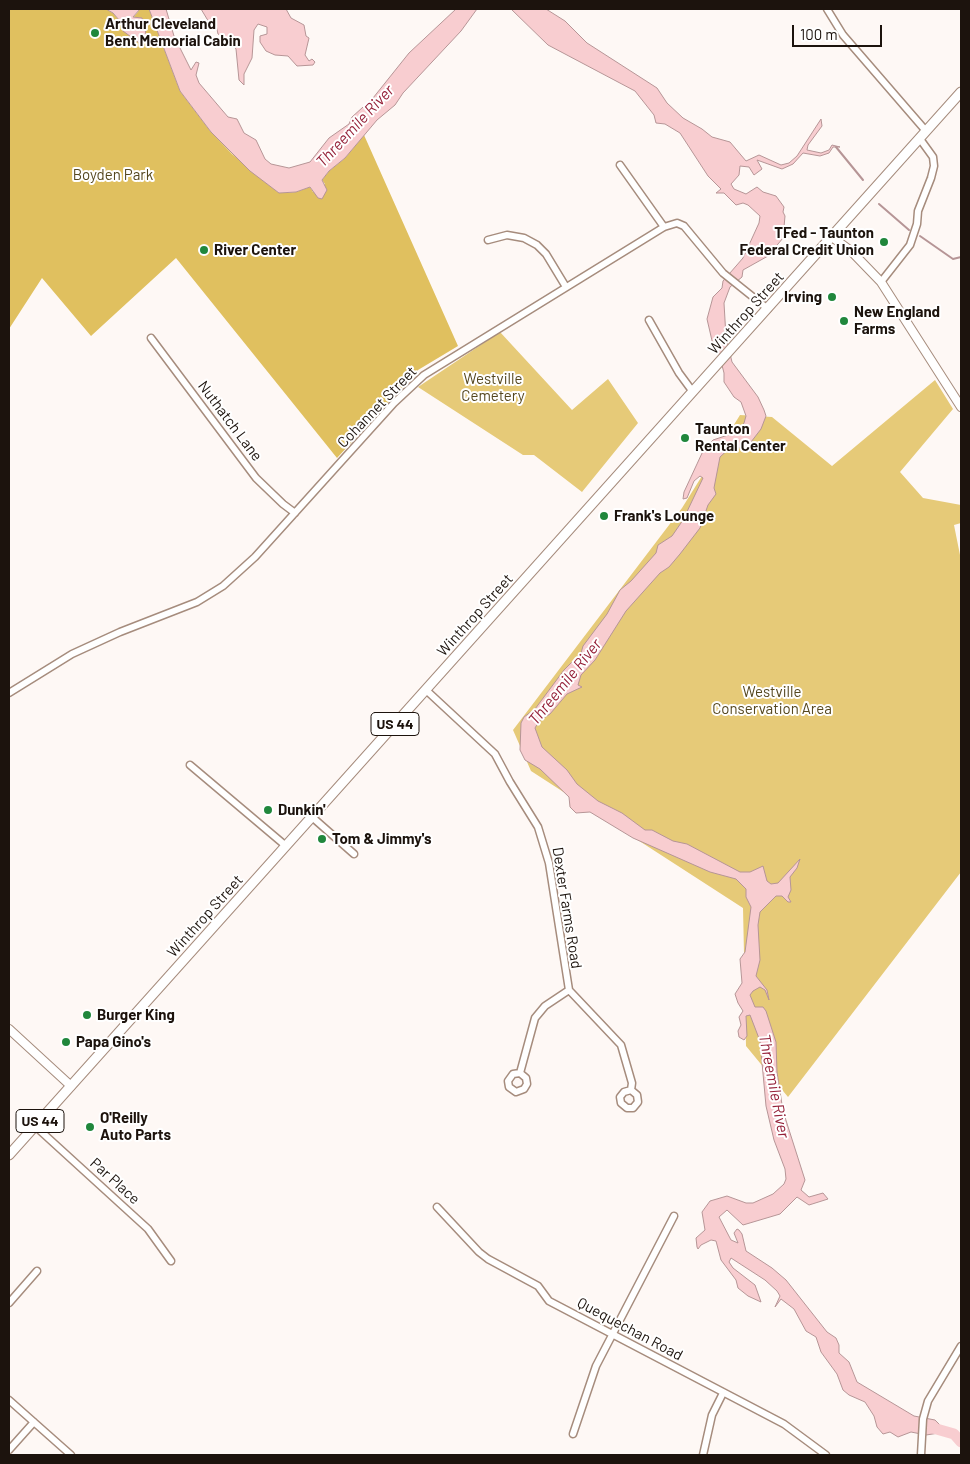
<!DOCTYPE html>
<style>
body{margin:0}
#map{position:relative;width:970px;height:1464px;overflow:hidden;background:#fef8f5;font-family:Barlow,sans-serif}
canvas{display:block}
.frame{position:absolute;inset:0;border:10px solid #1c130d;pointer-events:none}
.scale{position:absolute;left:792px;top:25px;width:90px;height:22px;box-sizing:border-box;border:2px solid #1c130d;border-top:0;padding-left:6px;font-size:15px;line-height:18px;white-space:nowrap;color:#1c130d;-webkit-text-stroke:4px #fff;paint-order:stroke}
</style>
<div id="map">
<canvas width="970" height="1464"></canvas>
<div class="frame"></div>
<div class="scale">100 m</div>
</div>
<script>
const g = document.querySelector('canvas').getContext('2d');
g.lineJoin = 'round';
function paint(path, color) { g.fillStyle = color; g.fill(path, 'evenodd'); }
const poly = rows => new Path2D(rows.map(r => 'M' + r).join(''));
function strokePath(path, color, width, dash) { g.strokeStyle = color; g.lineWidth = width; g.lineCap = dash ? 'butt' : 'round'; g.setLineDash(dash || []); g.stroke(path); }
function drawText(font, color, halo, rows, align = 'center') {
  g.font = font + ' Barlow,sans-serif'; g.lineWidth = 4; g.setLineDash([]); g.textBaseline = 'middle'; g.strokeStyle = halo; g.fillStyle = color; for (const [text, x, y, turn = 0] of rows) {
    g.save(); g.translate(x, y); g.rotate((+turn || 0) * Math.PI / 180); g.textAlign = isNaN(turn) ? turn : align; if (halo) g.strokeText(text, 0, 0); g.fillText(text, 0, 0); g.restore();
  }
}
paint(poly([
 [500,332,572,410,608,379,638,423,582,492,534,455,523,455,418,387],
 [935,380,953,409,900,472,923,498,961,505,961,523,954,525,961,560,961,872,788,1097,746,1046,743,908,531,771,513,730,682,508,740,415,772,417,832,466]
]), '#e6ca78');
paint(poly([
 [9,9,106,9,113,13,120,21,123,31,146,32,142,20,133,18,140,9,149,9,180,91,211,132,232,154,279,193,296,192,310,187,313,192,325,184,322,180,329,171,345,158,364,135,458,346,418,370,337,458,176,258,91,336,42,278,9,329]
]), '#e0c05f');
const water = poly([
 [106,9,140,9,133,17,142,18,145,27,146,37,142,45,123,31,120,21,113,13,106,9],
 [149,9,166,9,174,36,191,70,196,62,199,63,196,75,199,83,228,117,237,119,244,133,256,140,265,159,271,164,289,168,310,162,329,138,349,124,352,117,373,98,409,53,456,9,477,9,461,31,403,93,395,105,377,120,345,158,329,171,322,180,327,190,322,199,318,198,310,187,296,192,279,193,250,171,211,132,180,91,149,9],
 [201,9,286,9,291,18,304,25,306,36,309,38,305,55,309,61,312,59,315,62,313,65,297,66,288,56,275,55,266,51,260,42,260,36,267,34,267,27,258,24,254,30,252,58,244,74,244,85,239,80,236,49,230,41,218,34,216,25,210,24,201,9],
 [511,9,546,9,565,21,587,43,657,88,667,103,683,118,702,129,712,137,730,142,746,161,759,155,781,165,789,163,797,156,821,119,822,126,808,145,807,150,821,153,829,150,832,145,840,147,833,147,829,153,820,156,803,153,793,164,782,169,757,160,762,169,754,175,749,167,740,166,739,175,731,184,734,189,746,194,757,187,763,192,776,196,784,207,783,212,785,216,783,238,768,256,743,270,742,277,730,287,724,303,726,337,732,362,758,397,764,410,766,416,761,429,751,442,748,450,732,446,720,457,714,488,716,494,708,505,700,528,680,554,669,567,660,573,626,611,595,660,581,675,578,685,582,687,567,694,550,714,539,721,535,728,542,747,567,770,577,784,598,801,622,813,645,830,652,830,673,841,687,844,740,872,750,872,763,866,767,881,771,884,778,883,800,859,797,868,790,877,791,890,788,897,791,902,788,902,782,896,776,896,760,912,758,925,760,960,756,976,767,990,769,1000,765,990,760,987,753,991,750,995,755,1007,763,1007,766,1011,776,1042,777,1072,783,1111,805,1180,801,1190,809,1197,823,1193,828,1199,809,1205,797,1197,780,1214,743,1225,727,1210,719,1217,731,1240,738,1243,734,1233,737,1229,739,1230,742,1234,746,1251,772,1268,786,1280,827,1332,836,1338,839,1345,839,1353,849,1362,857,1382,914,1416,935,1420,946,1431,939,1433,926,1435,911,1432,898,1437,890,1432,883,1434,877,1427,874,1416,865,1402,849,1395,843,1390,837,1374,821,1352,816,1337,806,1331,794,1309,781,1299,775,1307,780,1296,777,1291,765,1280,731,1258,729,1262,733,1268,755,1285,761,1302,748,1296,738,1288,736,1280,721,1260,716,1241,711,1240,701,1245,698,1249,697,1247,696,1238,705,1230,702,1212,710,1201,727,1196,746,1203,753,1203,773,1194,784,1184,786,1179,785,1169,774,1140,766,1106,760,1041,750,1015,746,1016,747,1036,744,1040,739,1037,738,1031,741,1025,739,1017,743,1011,738,1003,735,994,742,983,740,959,745,952,751,907,746,897,746,889,736,879,710,872,633,838,590,812,576,813,570,807,569,797,540,769,525,760,520,750,521,723,524,717,535,709,564,670,581,653,583,646,607,614,620,590,631,581,656,553,658,545,672,536,683,520,703,478,700,476,694,481,687,498,683,499,684,492,703,451,713,440,737,432,744,423,746,416,741,402,734,397,724,382,724,373,718,350,713,345,707,319,713,297,722,288,723,281,743,258,759,223,760,216,748,205,743,203,736,205,724,193,716,193,721,189,708,176,680,133,665,124,656,123,654,115,635,91,548,45,511,9]
]);
paint(water, '#f8cdd0');
strokePath(water, '#b69596', 1);
strokePath(poly([
 [836,147,863,180],
 [879,204,909,230],
 [920,236,953,259,961,257]
]), '#b69596', 2);
strokePath(poly([
 [933,1428,954,1434,961,1442]
]), '#f8cdd0', 11);
const minor = poly([
 [827,9,843,35,926,131],
 [620,165,664,227],
 [488,240,507,235,524,238,537,245,546,254,566,287],
 [881,282,910,245,917,224,918,211,931,178,934,166,933,157,920,139],
 [649,320,679,373,693,392],
 [151,338,256,478,283,504,295,513],
 [426,690,495,754,510,782,538,827,549,863,569,990,621,1045,632,1083,631,1090,624,1092,620,1097,621,1103,627,1108,633,1108,638,1102,637,1095,631,1090],
 [9,693,72,654,120,632,197,602,223,586,255,557,394,403,424,375,664,227,677,223,684,226,723,273,768,309],
 [190,765,286,846],
 [312,817,354,854],
 [520,1073,513,1074,508,1081,509,1087,516,1092,524,1089,527,1084,526,1078,520,1073,535,1018,545,1006,569,990],
 [35,1126,148,1229,171,1261],
 [437,1207,479,1252,488,1259,538,1286,549,1301,784,1424,826,1455],
 [9,1303,37,1271],
 [9,1400,71,1455],
 [573,1434,596,1366,674,1216],
 [9,1450,34,1422],
 [703,1455,712,1415,723,1393],
 [921,1455,923,1419,928,1401,961,1346]
]);
const major = poly([
 [832,237,851,251,881,282,961,407],
 [9,1029,71,1086]
]);
const highway = poly([
 [9,1155,961,92]
]);
strokePath(minor, '#a68c7d', 9);
strokePath(major, '#a68c7d', 10);
strokePath(highway, '#a68c7d', 11);
strokePath(minor, '#fff', 6);
strokePath(major, '#fff', 8);
strokePath(highway, '#fff', 9);
for (const [x, y, r, color] of [
 [95,33,5,"#20873c"],
 [884,242,5,"#20873c"],
 [204,250,5,"#20873c"],
 [832,297,5,"#20873c"],
 [844,321,5,"#20873c"],
 [685,438,5,"#20873c"],
 [604,516,5,"#20873c"],
 [268,810,5,"#20873c"],
 [322,839,5,"#20873c"],
 [87,1015,5,"#20873c"],
 [66,1042,5,"#20873c"],
 [90,1127,5,"#20873c"]
]) { const dot = new Path2D(); dot.arc(x, y, r, 0, 2 * Math.PI); g.fillStyle = color; g.fill(dot); strokePath(dot, '#fff', 2); }
for (const [x, y, w] of [
 [395,724,48],
 [40,1121,48]
]) { const box = new Path2D(); box.roundRect(x - w / 2, y - 11.5, w, 23, 4); g.fillStyle = '#fff'; g.fill(box); strokePath(box, '#1c130d', 1); }
drawText('bold 14px', '#1c130d', null, [
 ["US 44",395,724],
 ["US 44",40,1121]
]);
drawText('bold 15px', '#1c130d', '#fff', [
 ["Arthur Cleveland",105,24],
 ["Bent Memorial Cabin",105,41],
 ["TFed - Taunton",874,233,"right"],
 ["Federal Credit Union",874,250,"right"],
 ["River Center",214,250],
 ["Irving",822,297,"right"],
 ["New England",854,312],
 ["Farms",854,329],
 ["Taunton",695,429],
 ["Rental Center",695,446],
 ["Frank's Lounge",614,516],
 ["Dunkin'",278,810],
 ["Tom & Jimmy's",332,839],
 ["Burger King",97,1015],
 ["Papa Gino's",76,1042],
 ["O'Reilly",100,1118],
 ["Auto Parts",100,1135]
], 'left');
drawText('15px', '#55471f', '#fff', [
 ["Boyden Park",113,175],
 ["Westville",493,379],
 ["Cemetery",493,396],
 ["Westville",772,692],
 ["Conservation Area",772,709]
]);
drawText('15px', '#1c130d', '#fff', [
 ["Winthrop Street",746,313,-48],
 ["Cohannet Street",377,407,-46],
 ["Nuthatch Lane",230,421,53],
 ["Winthrop Street",475,615,-48],
 ["Dexter Farms Road",567,908,81],
 ["Winthrop Street",205,916,-48],
 ["Par Place",115,1181,42],
 ["Quequechan Road",630,1329,28]
]);
drawText('italic 16px', '#952139', '#fff', [
 ["Threemile River",355,126,-47],
 ["Threemile River",565,682,-51],
 ["Threemile River",774,1086,79]
]);
</script>
